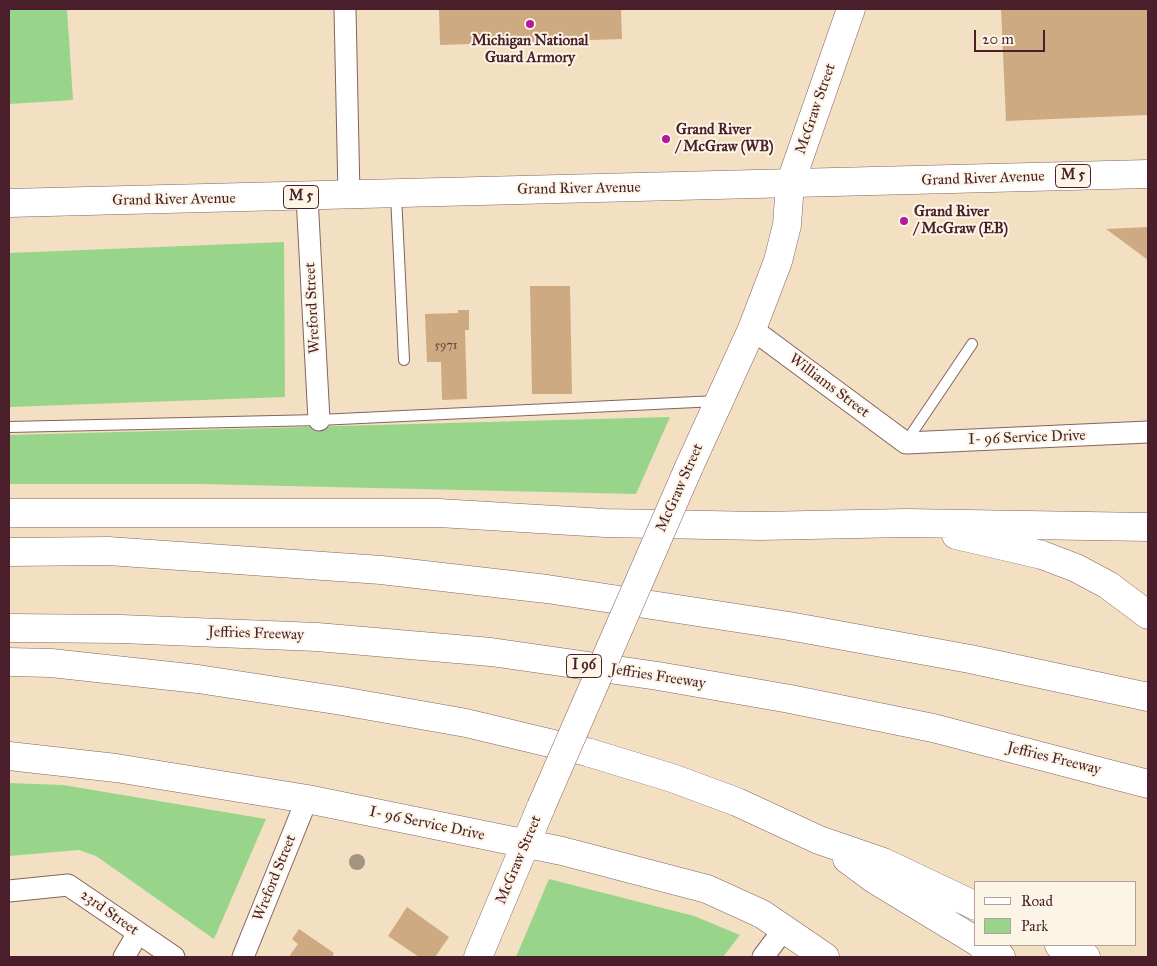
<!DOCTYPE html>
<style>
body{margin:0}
#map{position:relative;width:1157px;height:966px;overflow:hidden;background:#f3e0c2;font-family:"IM FELL Great Primer",serif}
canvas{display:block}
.frame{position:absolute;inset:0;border:10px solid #4a1f2b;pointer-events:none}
.legend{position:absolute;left:974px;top:881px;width:162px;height:65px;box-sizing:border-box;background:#fcf5e5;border:1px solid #b59f9b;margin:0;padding:6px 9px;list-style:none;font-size:15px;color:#4a1f2b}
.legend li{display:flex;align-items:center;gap:10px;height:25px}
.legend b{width:25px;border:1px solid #b59f9b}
.scale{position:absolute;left:974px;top:30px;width:71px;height:22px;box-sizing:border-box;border:2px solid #4a1f2b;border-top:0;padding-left:6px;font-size:15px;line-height:18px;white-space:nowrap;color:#4a1f2b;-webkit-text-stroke:4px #fcf5e5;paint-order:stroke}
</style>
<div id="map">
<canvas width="1157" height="966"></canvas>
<div class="frame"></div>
<ul class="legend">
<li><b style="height:6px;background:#fff"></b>Road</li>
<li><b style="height:14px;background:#98d58a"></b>Park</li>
</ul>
<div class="scale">20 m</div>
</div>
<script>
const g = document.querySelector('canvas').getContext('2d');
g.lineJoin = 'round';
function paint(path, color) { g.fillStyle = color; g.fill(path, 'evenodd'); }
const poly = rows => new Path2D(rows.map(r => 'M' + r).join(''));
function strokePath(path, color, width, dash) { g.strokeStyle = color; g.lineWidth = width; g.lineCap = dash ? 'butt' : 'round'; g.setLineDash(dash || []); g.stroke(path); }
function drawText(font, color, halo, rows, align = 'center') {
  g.font = font + ' "IM FELL Great Primer",serif'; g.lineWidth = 4; g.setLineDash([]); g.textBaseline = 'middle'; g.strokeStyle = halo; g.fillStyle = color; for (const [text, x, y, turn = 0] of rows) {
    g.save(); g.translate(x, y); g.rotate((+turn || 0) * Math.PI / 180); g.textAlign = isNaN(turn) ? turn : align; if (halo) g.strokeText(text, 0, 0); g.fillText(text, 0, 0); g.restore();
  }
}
paint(poly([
 [9,9,67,9,73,100,9,104],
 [284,242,285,397,9,407,9,253],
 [670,417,636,494,200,484,9,484,9,435],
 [9,783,63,785,266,819,214,939,96,856,79,850,9,856],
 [549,879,694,916,740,935,723,957,516,957]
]), '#98d58a');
paint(poly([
 [439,9,621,9,622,39,440,45],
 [1001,9,1148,9,1148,115,1006,121],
 [1148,227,1148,260,1106,229],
 [530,286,570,286,572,394,532,394],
 [458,310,469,310,469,330,465,330,467,399,442,400,441,362,427,362,425,314,458,313],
 [407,907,449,937,435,957,419,957,388,936],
 [299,929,334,953,332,957,292,957,290,955,298,944,292,939]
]), '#ceaa82');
const lane = poly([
 [396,195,404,360],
 [9,427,319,420,717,401],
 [906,442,972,344]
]);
const street = poly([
 [345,9,349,195],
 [307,197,319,420],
 [752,329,906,443,1148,432],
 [9,891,68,885,174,957],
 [124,957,138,933],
 [243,957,307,799],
 [763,957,784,929]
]);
const secondary = poly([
 [689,467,752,329,778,261,787,225,790,184,851,9],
 [9,756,116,768,307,799,562,851,707,889,762,914,825,957],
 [478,957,541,807]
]);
const primary = poly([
 [9,203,1148,174]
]);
const highway = poly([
 [9,513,439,513,605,523,760,526,906,523,1148,527],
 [956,535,1042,555,1076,568,1108,585,1148,615],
 [9,552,108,551,381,570,547,589,789,626,970,659,1148,697],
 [9,628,121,629,317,637,491,652,658,676,790,699,933,728,1148,784],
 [9,662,51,663,198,679,342,701,466,723,587,752,672,778,737,802,819,840,883,862,976,906],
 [847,859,874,879,976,941],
 [981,945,1001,957],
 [1059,945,1086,957]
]);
strokePath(lane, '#856360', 12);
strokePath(street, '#856360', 23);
strokePath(secondary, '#856360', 29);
strokePath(primary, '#856360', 29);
strokePath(highway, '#856360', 29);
strokePath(lane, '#fff', 10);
strokePath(street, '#fff', 21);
strokePath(secondary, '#fff', 28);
strokePath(primary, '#fff', 28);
strokePath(highway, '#fff', 28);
const secondaryBridge = poly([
 [541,807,689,467]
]);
strokePath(secondaryBridge, '#856360', 29, []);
strokePath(secondaryBridge, '#fff', 28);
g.fillStyle = '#a3947f';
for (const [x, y] of [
 [357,862]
]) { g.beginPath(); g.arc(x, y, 8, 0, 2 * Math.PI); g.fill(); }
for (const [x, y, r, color] of [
 [530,24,5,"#b5179e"],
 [666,139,5,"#b5179e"],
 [904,221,5,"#b5179e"]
]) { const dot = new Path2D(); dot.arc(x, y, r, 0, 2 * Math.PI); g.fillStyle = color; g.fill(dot); strokePath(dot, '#fcf5e5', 2); }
drawText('12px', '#6b4241', null, [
 ["5971",446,346]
]);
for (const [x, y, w] of [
 [1073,176,35],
 [301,197,35],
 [584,666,35]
]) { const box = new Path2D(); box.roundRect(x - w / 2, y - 11.5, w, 23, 4); g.fillStyle = '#fcf5e5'; g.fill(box); strokePath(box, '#4a1f2b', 1); }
drawText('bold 14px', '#4a1f2b', null, [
 ["M 5",1073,176],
 ["M 5",301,197],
 ["I 96",584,666]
]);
drawText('bold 15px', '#4a1f2b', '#fcf5e5', [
 ["Michigan National",530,41,"center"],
 ["Guard Armory",530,58,"center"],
 ["Grand River",676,130],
 ["/ McGraw (WB)",676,147],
 ["Grand River",914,212],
 ["/ McGraw (EB)",914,229]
], 'left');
drawText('15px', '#4a1f2b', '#fcf5e5', [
 ["McGraw Street",816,109,-71],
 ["Grand River Avenue",983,179,-2],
 ["Grand River Avenue",579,189,-1],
 ["Grand River Avenue",174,200,-1],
 ["Wreford Street",313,308,-93],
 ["Williams Street",829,386,37],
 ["I- 96 Service Drive",1027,438,-2],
 ["McGraw Street",680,488,-66],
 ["Jeffries Freeway",256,634,2],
 ["Jeffries Freeway",658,677,9],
 ["Jeffries Freeway",1054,759,14],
 ["I- 96 Service Drive",427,824,12],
 ["McGraw Street",519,860,-67],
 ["Wreford Street",275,878,-68],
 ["23rd Street",109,913,35]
]);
</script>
